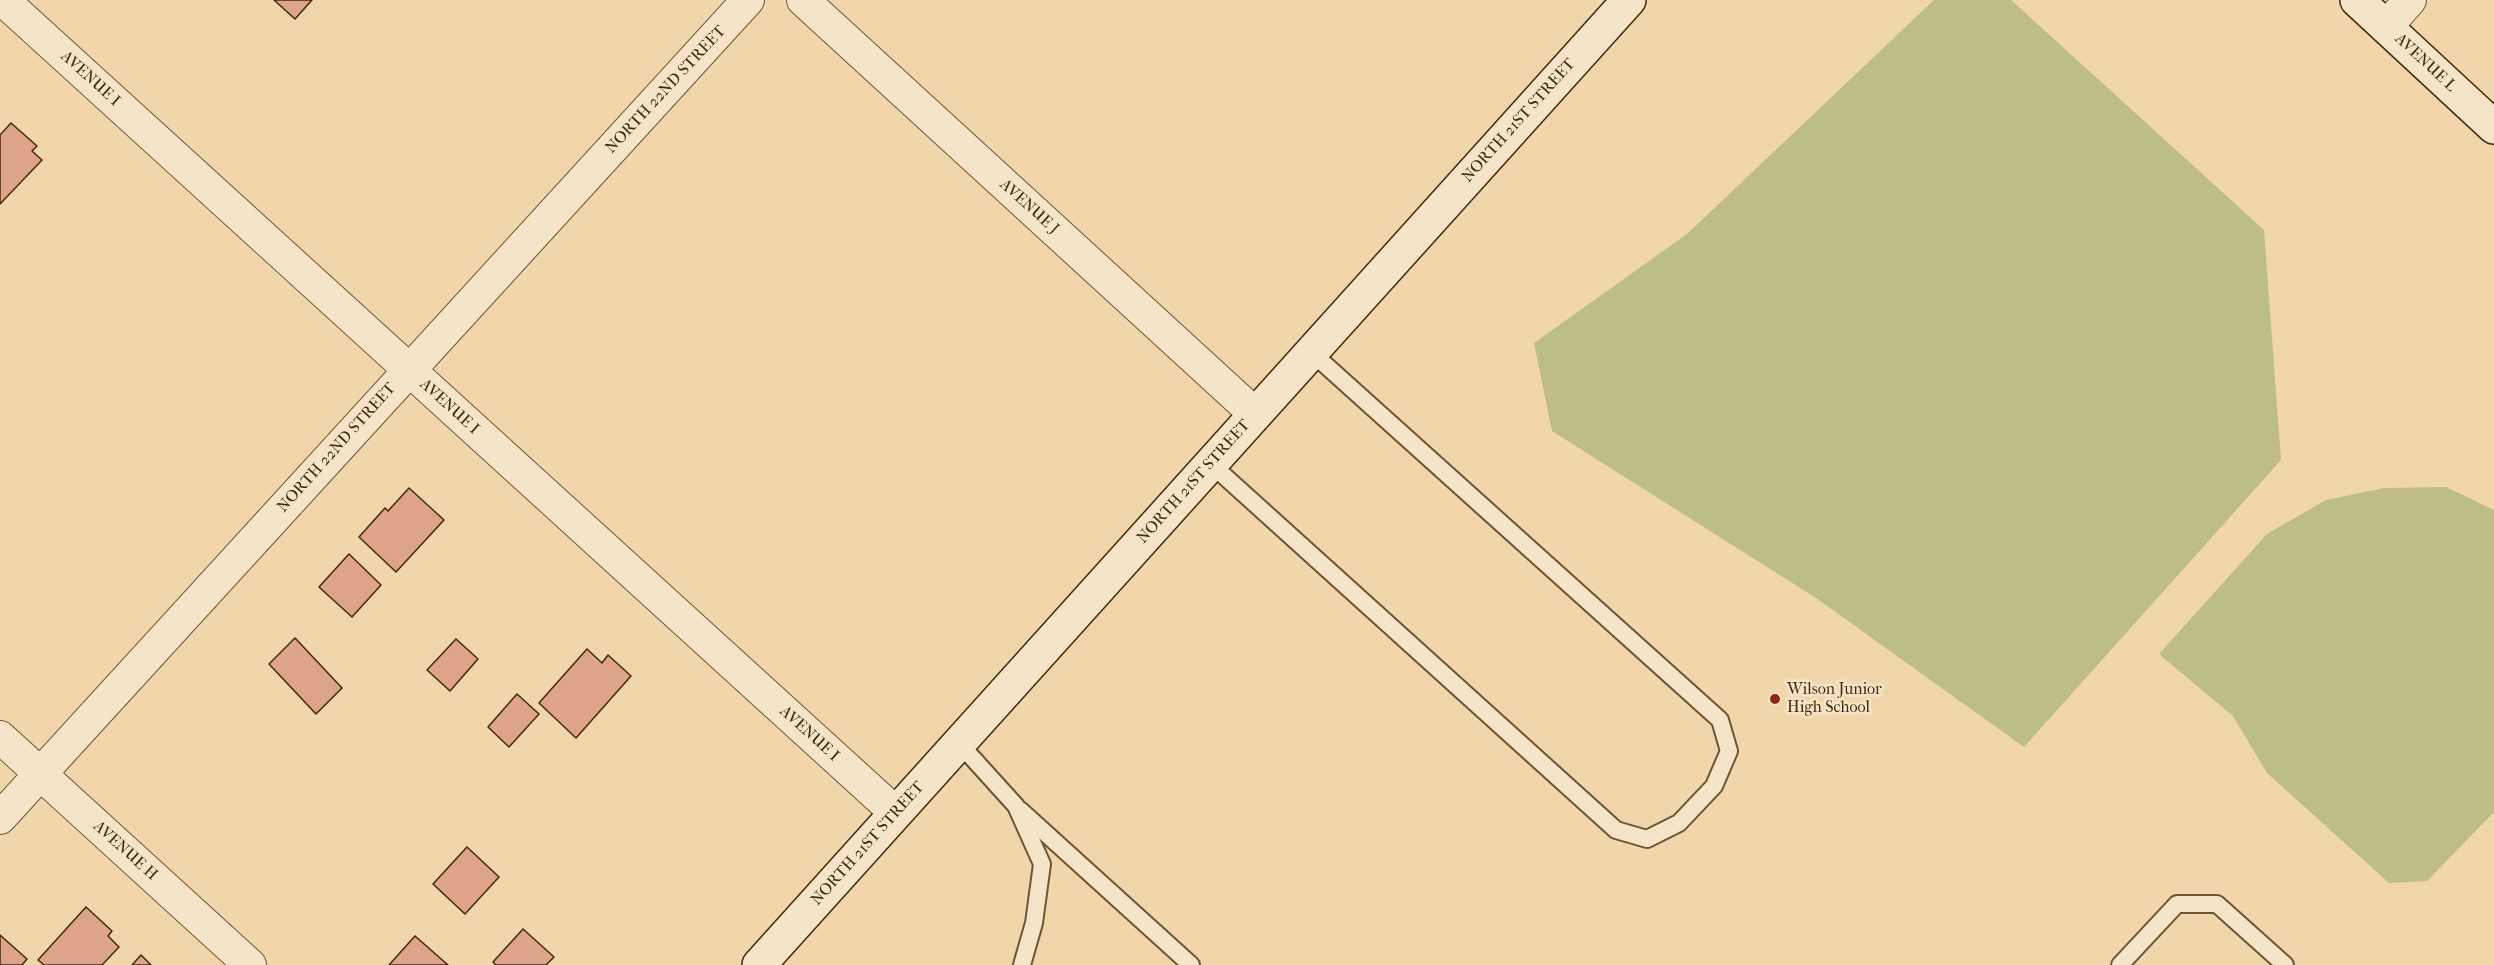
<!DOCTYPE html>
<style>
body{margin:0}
canvas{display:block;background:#f1d6ac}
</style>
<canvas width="2494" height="965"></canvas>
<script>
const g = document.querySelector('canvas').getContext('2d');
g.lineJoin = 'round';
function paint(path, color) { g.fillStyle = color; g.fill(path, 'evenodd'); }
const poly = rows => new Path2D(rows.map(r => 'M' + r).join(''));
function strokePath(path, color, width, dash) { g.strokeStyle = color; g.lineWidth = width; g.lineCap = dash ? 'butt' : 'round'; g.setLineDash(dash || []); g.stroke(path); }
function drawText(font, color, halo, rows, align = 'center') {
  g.font = font + ' "IM FELL French Canon",serif'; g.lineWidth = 5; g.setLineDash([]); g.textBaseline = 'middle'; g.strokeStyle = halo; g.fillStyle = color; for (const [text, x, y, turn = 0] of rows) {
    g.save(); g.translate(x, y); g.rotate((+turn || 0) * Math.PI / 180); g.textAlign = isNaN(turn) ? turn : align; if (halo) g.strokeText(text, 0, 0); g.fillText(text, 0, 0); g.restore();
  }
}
paint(poly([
 [1934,0,2011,0,2264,230,2281,460,2024,747,1816,598,1552,431,1534,343,1687,234],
 [2446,487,2494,510,2494,812,2427,881,2389,883,2267,773,2233,716,2159,654,2267,534,2326,500,2384,488]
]), '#bdbd87');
const building = poly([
 [274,0,312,0,295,19,274,0],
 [11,123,37,146,32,151,42,160,0,204,0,135,11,123],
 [409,488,444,520,396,572,359,537,385,508,388,511,409,488],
 [349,554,381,585,352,617,319,587,349,554],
 [295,638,342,688,316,714,269,664,295,638],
 [456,639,478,659,450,691,427,670,456,639],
 [587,649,602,663,608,655,631,676,576,738,539,703,587,649],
 [517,694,539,714,509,747,488,727,517,694],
 [467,847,499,877,465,914,433,884,467,847],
 [86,907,112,931,108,936,119,947,102,965,44,965,38,960,86,907],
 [523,929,554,957,546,965,496,965,493,962,523,929],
 [0,935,27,959,22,965,0,965,0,935],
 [415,936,448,965,389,965,415,936],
 [141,955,151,965,132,965,141,955]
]);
paint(building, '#dea48a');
strokePath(building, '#44280b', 1.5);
const lane = poly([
 [1211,464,1616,830,1647,839,1679,823,1714,786,1729,751,1720,720,1311,352],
 [959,743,1016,806,1042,864,1034,923,1022,965],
 [1020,810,1191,965],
 [2120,965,2177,904,2217,904,2285,965]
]);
const street = poly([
 [3,0,896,813],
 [803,0,1255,414],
 [2386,27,2410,0],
 [0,737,250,965],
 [0,818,748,0]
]);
const secondary = poly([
 [2357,0,2494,127],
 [759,965,1629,0]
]);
strokePath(lane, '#6f5433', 20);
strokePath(street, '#6f5433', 34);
strokePath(secondary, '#44280b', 36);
strokePath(lane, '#f6e4c9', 16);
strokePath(street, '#f6e4c9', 32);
strokePath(secondary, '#f6e4c9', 33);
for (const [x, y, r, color] of [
 [1775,699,6,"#8f2418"]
]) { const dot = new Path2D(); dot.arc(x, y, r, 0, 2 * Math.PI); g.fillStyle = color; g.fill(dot); strokePath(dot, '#f6e4c9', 2); }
drawText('16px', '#44280b', '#f6e4c9', [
 ["AVENUE L",2425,63,43],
 ["AVENUE I",90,79,42],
 ["NORTH 22ND STREET",666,90,-47],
 ["NORTH 21ST STREET",1519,121,-48],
 ["AVENUE J",1029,207,42],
 ["AVENUE I",449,407,42],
 ["NORTH 22ND STREET",337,448,-48],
 ["NORTH 21ST STREET",1194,482,-48],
 ["AVENUE I",809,734,42],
 ["NORTH 21ST STREET",868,844,-48],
 ["AVENUE H",125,851,42]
]);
drawText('16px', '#44280b', '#f6e4c9', [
 ["Wilson Junior",1787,690],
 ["High School",1787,708]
], 'left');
</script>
